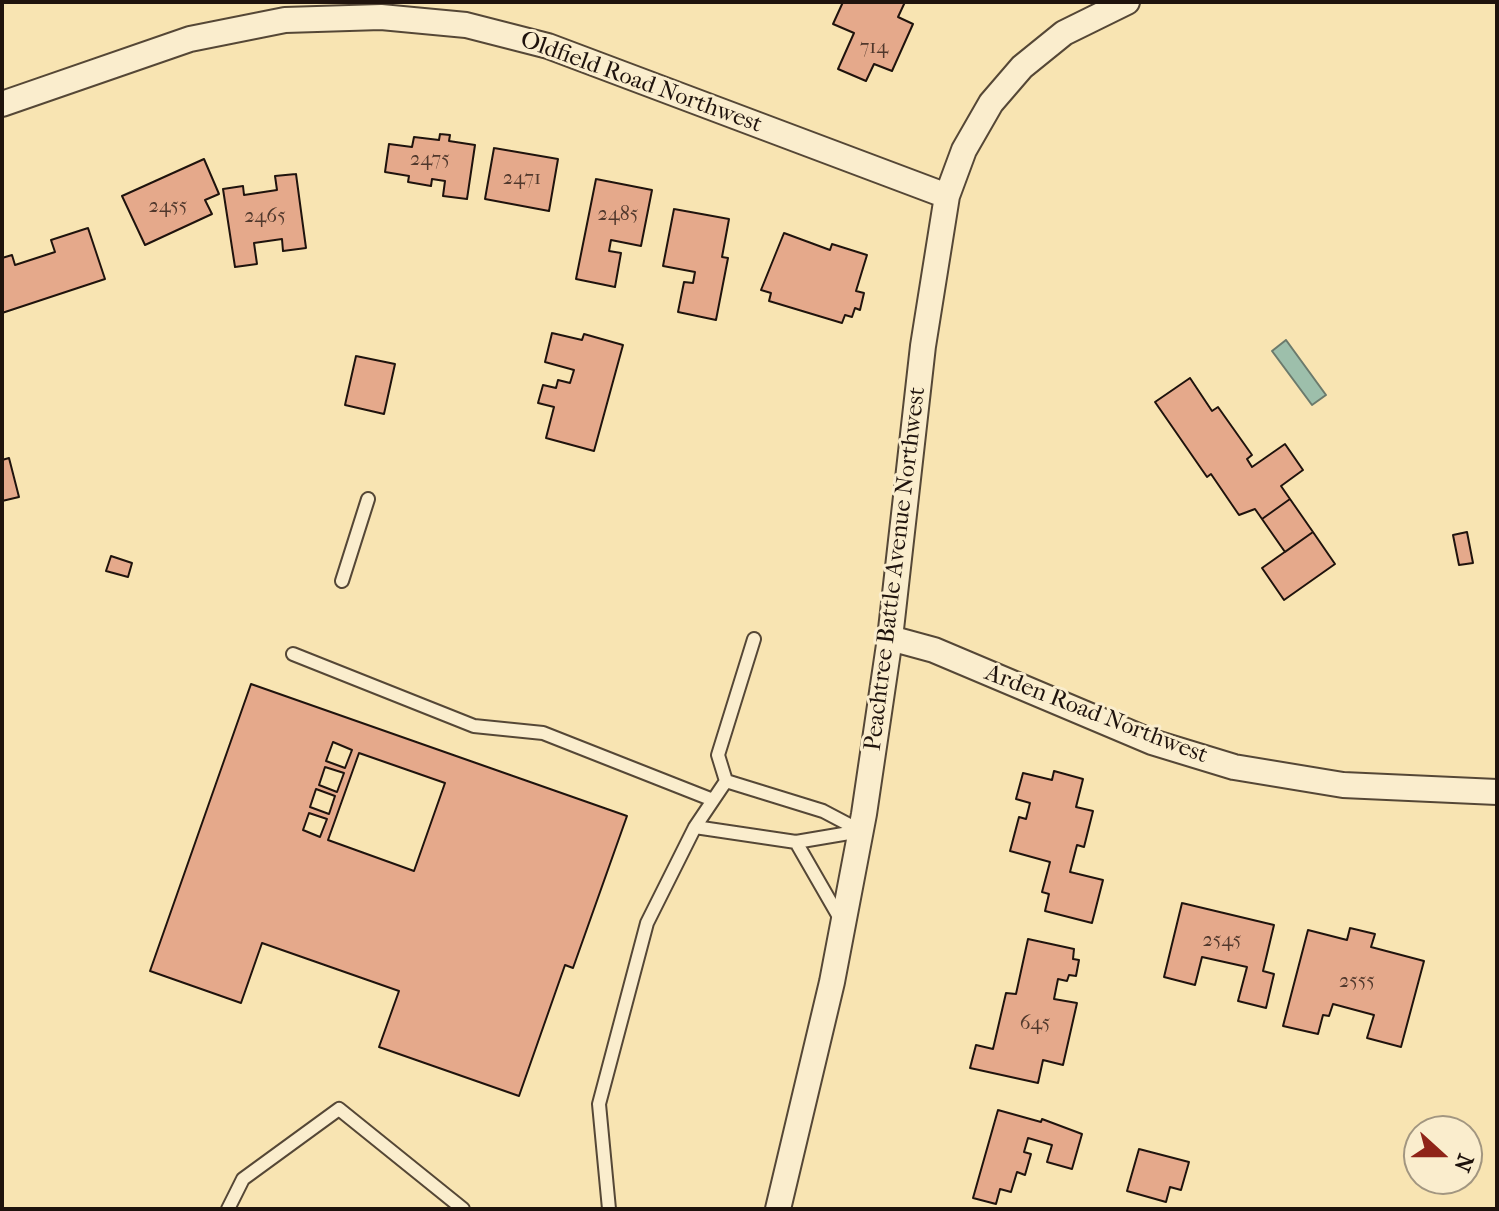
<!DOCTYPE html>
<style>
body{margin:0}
#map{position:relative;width:1499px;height:1211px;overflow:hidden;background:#f8e4b2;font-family:"IM FELL French Canon",serif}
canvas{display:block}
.frame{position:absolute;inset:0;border:4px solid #1f130d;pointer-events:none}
.north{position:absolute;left:1403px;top:1115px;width:80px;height:80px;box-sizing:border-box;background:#faedcd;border:2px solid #a29680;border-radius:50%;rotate:111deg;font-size:22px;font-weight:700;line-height:32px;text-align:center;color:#1f130d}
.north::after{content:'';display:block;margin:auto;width:28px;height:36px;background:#8f2418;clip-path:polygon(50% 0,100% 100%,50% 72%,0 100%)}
</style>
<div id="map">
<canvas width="1499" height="1211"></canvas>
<div class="frame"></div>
<div class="north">N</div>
</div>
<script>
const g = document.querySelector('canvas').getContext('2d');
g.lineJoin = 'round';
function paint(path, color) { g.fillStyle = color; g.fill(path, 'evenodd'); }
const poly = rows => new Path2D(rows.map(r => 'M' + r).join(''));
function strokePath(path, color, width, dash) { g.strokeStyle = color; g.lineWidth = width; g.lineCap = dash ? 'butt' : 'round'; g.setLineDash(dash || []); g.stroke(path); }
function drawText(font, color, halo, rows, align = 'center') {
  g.font = font + ' "IM FELL French Canon",serif'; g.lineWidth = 6; g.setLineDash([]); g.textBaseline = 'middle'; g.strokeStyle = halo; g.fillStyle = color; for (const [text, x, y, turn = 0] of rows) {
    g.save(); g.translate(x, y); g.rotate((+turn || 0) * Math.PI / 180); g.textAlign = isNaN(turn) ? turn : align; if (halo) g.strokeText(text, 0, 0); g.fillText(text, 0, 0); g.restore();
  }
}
const water = poly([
 [1286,340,1326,395,1312,405,1272,351,1286,340]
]);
paint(water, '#9dbfab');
strokePath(water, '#6b7a6c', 2);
const building = poly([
 [843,2,905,2,898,17,913,24,892,71,874,64,866,81,838,69,854,33,833,24,843,2],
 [440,134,450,135,449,141,475,145,467,199,443,196,445,181,432,179,431,186,408,182,409,176,385,172,389,144,412,147,414,137,439,140,440,134],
 [494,148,558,159,549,211,485,199,494,148],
 [204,159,219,194,205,200,212,214,145,245,122,196,204,159],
 [296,174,306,248,283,251,282,239,254,243,257,264,235,267,223,189,243,186,244,195,277,190,275,176,296,174],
 [596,179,652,190,641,246,611,240,609,251,621,253,615,287,576,279,596,179],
 [674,209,729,219,722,257,728,258,716,320,678,312,684,282,693,283,695,272,663,266,674,209],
 [88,228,105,279,2,313,2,258,12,255,15,265,55,252,51,240,88,228],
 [784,233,830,250,832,244,867,255,856,291,864,293,860,310,855,308,852,317,845,315,842,323,769,301,771,293,761,290,784,233],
 [552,333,582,340,584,334,623,345,594,451,546,438,554,407,538,403,543,385,556,388,558,380,570,383,574,370,545,362,552,333],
 [356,356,395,364,384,414,345,405,356,356],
 [1190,378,1212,411,1218,407,1252,455,1247,459,1252,467,1285,444,1303,470,1281,486,1290,499,1262,519,1255,509,1239,515,1211,474,1207,477,1155,402,1190,378],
 [9,458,19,497,2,501,2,460,9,458],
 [1290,499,1313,532,1285,552,1262,519,1290,499],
 [1313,532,1335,564,1284,600,1262,568,1313,532],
 [1467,532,1473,563,1459,565,1453,535,1467,532],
 [111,556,132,563,128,577,106,571,111,556],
 [251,684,627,816,573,968,565,965,519,1096,379,1047,399,991,262,943,241,1003,150,971,251,684],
 [333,742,352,750,345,768,326,761,333,742],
 [359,753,445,783,414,871,328,840,359,753],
 [325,767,344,773,337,792,319,785,325,767],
 [316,789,335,796,329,814,310,807,316,789],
 [309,813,327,819,320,837,303,830,309,813],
 [1054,771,1083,779,1076,807,1093,811,1084,847,1077,845,1070,872,1103,880,1092,923,1045,911,1049,894,1042,892,1050,862,1010,851,1019,817,1026,819,1030,803,1016,799,1023,773,1052,780,1054,771],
 [1182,903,1274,925,1263,971,1274,974,1266,1008,1238,1001,1247,967,1202,957,1195,985,1164,977,1182,903],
 [1350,928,1375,934,1371,947,1424,961,1401,1047,1367,1038,1374,1015,1333,1004,1329,1016,1323,1015,1318,1034,1283,1026,1308,930,1347,940,1350,928],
 [1028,939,1074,949,1073,959,1079,960,1076,976,1069,975,1067,981,1058,979,1054,999,1077,1003,1063,1065,1043,1060,1038,1083,970,1068,976,1045,993,1049,1006,993,1016,994,1028,939],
 [998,1110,1041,1122,1042,1119,1082,1134,1072,1169,1047,1162,1052,1145,1028,1138,1024,1152,1031,1154,1025,1175,1017,1172,1011,1192,1000,1189,996,1204,973,1198,998,1110],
 [1139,1149,1189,1162,1181,1190,1170,1187,1166,1202,1127,1191,1139,1149]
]);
paint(building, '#e5a98b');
strokePath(building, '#1f130d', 2);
const lane = poly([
 [342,581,368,499],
 [293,654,474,726,543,733,713,800],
 [726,781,823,811,861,831],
 [695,827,796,842,861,831],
 [796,842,842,922],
 [228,1209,243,1179,339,1109,463,1209],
 [609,1209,599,1104,647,923,695,827,726,781,718,755,754,639]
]);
const street = poly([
 [2,104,190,39,285,20,381,17,466,25,548,46,947,196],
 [890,638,934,650,1152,742,1234,767,1343,785,1497,792],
 [778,1209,832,982,864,814,890,638,923,346,947,196,964,150,991,103,1022,67,1064,33,1127,2]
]);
strokePath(lane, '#554736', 16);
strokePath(street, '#554736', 28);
strokePath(lane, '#faedcd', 12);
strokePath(street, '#faedcd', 24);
drawText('20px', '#50382c', null, [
 ["714",874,48],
 ["2475",430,160],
 ["2471",522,179],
 ["2455",168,207],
 ["2485",618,215],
 ["2465",265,217],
 ["2545",1222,941],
 ["2555",1357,982],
 ["645",1035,1024]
]);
drawText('24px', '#1f130d', '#faedcd', [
 ["Oldfield Road Northwest",641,83,20],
 ["Peachtree Battle Avenue Northwest",896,569,-83],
 ["Arden Road Northwest",1096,715,21]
]);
</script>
